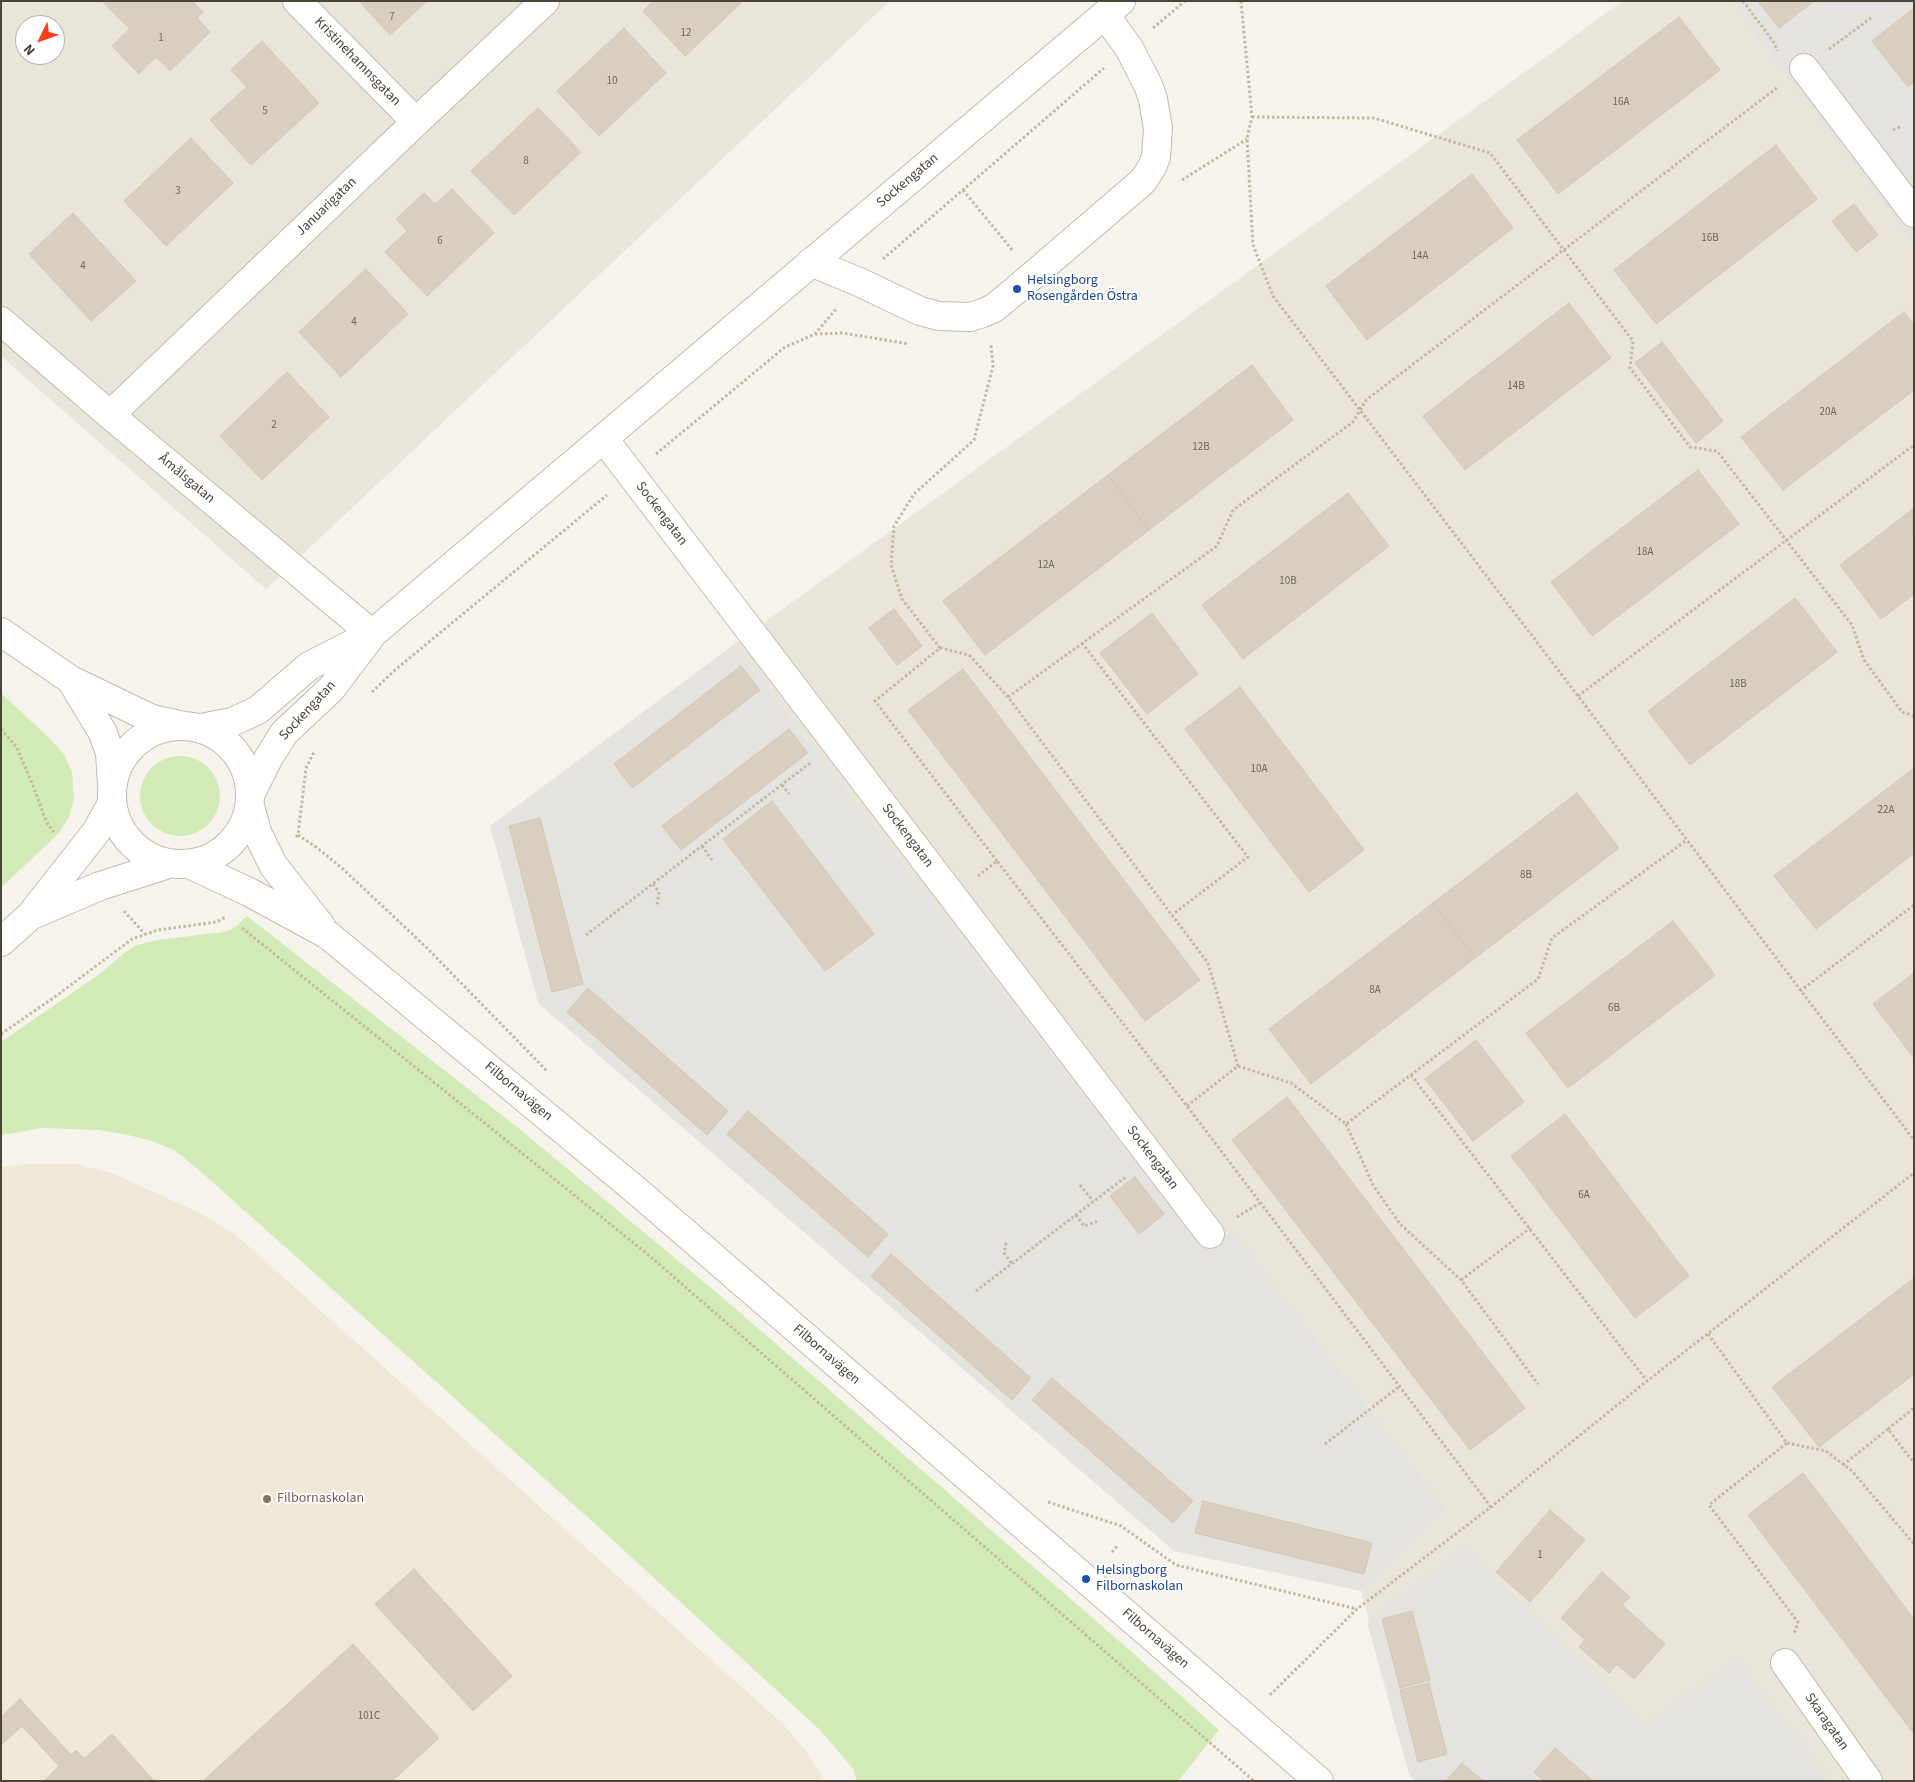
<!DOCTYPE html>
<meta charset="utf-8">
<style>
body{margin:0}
#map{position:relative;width:1915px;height:1782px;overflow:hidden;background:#f6f3ec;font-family:"Source Sans 3",sans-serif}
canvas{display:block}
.frame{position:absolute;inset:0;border:2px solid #4b4439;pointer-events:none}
.north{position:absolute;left:15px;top:15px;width:50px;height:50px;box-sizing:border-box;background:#fff;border:1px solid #b7b4b0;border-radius:50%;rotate:228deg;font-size:14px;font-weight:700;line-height:20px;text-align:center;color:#4b4439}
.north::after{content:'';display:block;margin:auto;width:18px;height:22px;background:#fc3f1d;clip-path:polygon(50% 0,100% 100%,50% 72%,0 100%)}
</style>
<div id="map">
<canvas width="1915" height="1782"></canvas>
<div class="frame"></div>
<div class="north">N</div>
</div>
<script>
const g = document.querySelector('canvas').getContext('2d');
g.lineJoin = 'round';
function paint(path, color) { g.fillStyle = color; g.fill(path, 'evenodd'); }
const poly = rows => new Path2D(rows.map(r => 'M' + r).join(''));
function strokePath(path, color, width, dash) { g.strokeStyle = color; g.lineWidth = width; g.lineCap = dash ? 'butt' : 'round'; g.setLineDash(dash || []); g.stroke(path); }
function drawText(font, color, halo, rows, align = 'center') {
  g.font = font + ' "Source Sans 3",sans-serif'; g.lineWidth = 4; g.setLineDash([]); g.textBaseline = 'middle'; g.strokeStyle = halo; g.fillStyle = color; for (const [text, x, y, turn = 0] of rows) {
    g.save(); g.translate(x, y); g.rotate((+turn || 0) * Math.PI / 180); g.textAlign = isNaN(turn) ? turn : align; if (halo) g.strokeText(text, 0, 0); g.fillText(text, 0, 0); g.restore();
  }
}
paint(poly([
 [1,1,890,1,266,589,1,356],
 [25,25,55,25,55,55,25,55],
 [1623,1,1729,1,1914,245,1914,1781,1414,1781,1361,1591,1446,1509,1241,1241,1161,1194,733,645]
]), '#eae5da');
paint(poly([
 [27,1164,76,1164,114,1174,200,1213,236,1235,783,1724,805,1750,825,1781,1,1781,1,1167]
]), '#efe8d6');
paint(poly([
 [1,693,48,737,64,754,72,772,74,800,69,817,59,833,1,888],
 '140 796a40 40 0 1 1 80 0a40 40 0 1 1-80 0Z',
 [247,916,517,1127,723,1298,1133,1653,1219,1730,1178,1781,857,1781,854,1770,820,1730,593,1522,199,1170,174,1150,152,1141,128,1135,98,1130,42,1128,1,1135,1,1042,101,973,123,954,134,946,157,940,224,932,234,928]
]), '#d2eab5');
paint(poly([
 [1729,1,1914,1,1914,245],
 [733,645,1161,1194,1241,1241,1446,1509,1361,1591,1174,1551,538,1003,490,826],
 [1465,1548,1645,1724,1736,1659,1831,1781,1415,1781,1409,1775,1367,1622]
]), '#e5e3e0');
const building = poly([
 [102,1,192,1,203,12,197,18,210,32,170,71,156,57,139,74,112,46,130,29,102,1],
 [359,1,427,1,390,35,359,1],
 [653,1,743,1,685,56,643,11,653,1],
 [1761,1,1814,1,1779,28,1759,3,1761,1],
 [1914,8,1914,82,1908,87,1872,41,1914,8],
 [1679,17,1720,70,1558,194,1517,140,1679,17],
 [624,28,666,73,599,136,557,91,624,28],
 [262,41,319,103,251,165,210,120,247,87,231,70,262,41],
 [538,108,581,152,514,215,471,171,538,108],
 [191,138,233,183,166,246,124,201,191,138],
 [1776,145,1817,199,1656,324,1614,270,1776,145],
 [1472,174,1513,228,1367,340,1326,286,1472,174],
 [452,189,494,233,427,296,385,252,407,231,396,219,424,193,435,204,452,189],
 [1854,204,1878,235,1856,252,1832,221,1854,204],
 [73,213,136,281,91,321,29,254,73,213],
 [366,269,408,314,341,377,299,332,366,269],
 [1569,303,1611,358,1465,470,1423,416,1569,303],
 [1904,312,1914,325,1914,390,1783,490,1741,437,1904,312],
 [1662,342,1723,421,1696,443,1635,363,1662,342],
 [1252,365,1293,420,1149,530,1108,475,1252,365],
 [287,372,329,417,262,480,220,436,287,372],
 [1698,470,1739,524,1592,636,1551,582,1698,470],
 [1108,475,1149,530,985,655,943,601,1108,475],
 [1348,493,1389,546,1243,659,1202,605,1348,493],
 [1913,509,1914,594,1881,619,1840,565,1913,509],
 [1795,598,1837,652,1690,765,1648,711,1795,598],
 [894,609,922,646,897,665,869,628,894,609],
 [1152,613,1198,674,1147,714,1100,653,1152,613],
 [741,666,760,690,632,788,614,764,741,666],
 [963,669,1200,980,1145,1021,908,710,963,669],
 [1240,687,1364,850,1309,892,1185,729,1240,687],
 [789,729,808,753,681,850,662,826,789,729],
 [1914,768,1914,853,1816,929,1774,876,1914,768],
 [1577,793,1619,848,1475,958,1433,903,1577,793],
 [772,801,874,934,825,971,723,839,772,801],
 [540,818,583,984,552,992,509,826,540,818],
 [1433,903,1475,958,1311,1084,1269,1029,1433,903],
 [1673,921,1715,975,1568,1088,1526,1033,1673,921],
 [1914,973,1914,1058,1873,1004,1914,973],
 [588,988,728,1111,707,1135,567,1012,588,988],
 [1476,1040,1524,1102,1473,1141,1425,1079,1476,1040],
 [1287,1097,1525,1408,1470,1450,1232,1140,1287,1097],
 [748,1111,888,1234,868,1257,727,1134,748,1111],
 [1565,1114,1689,1276,1635,1318,1511,1156,1565,1114],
 [1135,1177,1164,1214,1139,1234,1110,1196,1135,1177],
 [891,1254,1031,1378,1012,1400,871,1276,891,1254],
 [1914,1278,1914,1374,1819,1447,1772,1387,1914,1278],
 [1052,1378,1193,1501,1173,1523,1032,1400,1052,1378],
 [1803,1473,1914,1619,1914,1734,1748,1515,1803,1473],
 [1203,1501,1372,1543,1364,1574,1195,1533,1203,1501],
 [1550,1510,1585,1540,1530,1602,1496,1572,1550,1510],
 [414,1569,512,1676,473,1711,375,1604,414,1569],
 [1602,1572,1630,1597,1622,1605,1665,1644,1634,1679,1617,1664,1609,1673,1579,1647,1585,1640,1561,1618,1602,1572],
 [1412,1611,1430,1680,1400,1688,1382,1619,1412,1611],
 [353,1644,439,1738,392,1781,203,1781,353,1644],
 [1429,1683,1447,1754,1418,1762,1400,1690,1429,1683],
 [20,1699,71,1755,76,1750,84,1759,112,1734,154,1781,44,1781,59,1766,22,1726,1,1745,1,1717,20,1699],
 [1555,1748,1593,1781,1544,1781,1534,1772,1555,1748],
 [1462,1763,1483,1781,1446,1781,1462,1763]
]);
paint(building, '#d8cfc1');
strokePath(building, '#d3c7b4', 1);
const minor = poly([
 [297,1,416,122],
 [1804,68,1914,213],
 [811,262,859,282,920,311,939,316,970,317,983,313,994,308,1017,289,1143,181,1152,167,1156,157,1158,129,1153,99,1148,85,1129,48,1105,15],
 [1,321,110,415,372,634],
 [110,415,416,122,545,1],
 [604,439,1210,1234],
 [1,632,71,680,152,719,179,725],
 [71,680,103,733,110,753,112,784],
 '112 795a69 69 0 1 1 138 0a69 69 0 1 1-138 0Z',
 [201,728,232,722,258,710,309,666,372,634,1121,1],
 [251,793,269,757,284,733,331,689,369,639],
 [250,806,257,832,273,865,321,926],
 [189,864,249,892,328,935,638,1192,1319,1781],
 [32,915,100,886,169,864],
 [1,942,30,916,96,832,112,803],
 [1785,1663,1868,1781]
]);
strokePath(minor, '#c2bbae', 30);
strokePath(poly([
 [1241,1,1252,117,1247,138,1253,245,1273,296,1578,696,1914,1140],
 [1743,1,1775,44,1777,51],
 [1153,28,1185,1],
 [1829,49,1871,18],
 [1252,117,1374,118,1490,153,1633,341,1630,368,1690,447,1717,451,1852,625,1864,660,1902,712,1914,716],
 [1893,130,1902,126],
 [1182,180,1247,139],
 [963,190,1013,251],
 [883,259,1104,68],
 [815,334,843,333,909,344],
 [656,454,785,347,815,334,836,309],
 [1082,643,1248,857,1173,914],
 [940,648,902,599,891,565,894,526,914,494,974,440,993,366,991,345],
 [372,692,395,670,607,495],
 [1578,696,1914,445],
 [1008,697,1217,546,1233,510,1353,422,1366,400,1778,87],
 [1,729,17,748,32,783,46,821,54,832],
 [782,785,789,794],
 [298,835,316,847,343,869,425,946,547,1071],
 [296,837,298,835,306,768,314,752],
 [702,846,712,860],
 [997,861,875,701,940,648,969,655,1008,697,1208,963,1238,1066],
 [978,876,997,861,1187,1106,1491,1507],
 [653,884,659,892,657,905],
 [124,911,145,934],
 [242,928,645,1252,1254,1781],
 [586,935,810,763],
 [1800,991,1914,905],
 [1,1034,56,996,132,939,158,930,216,922,226,917],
 [1411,1075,1647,1381],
 [1187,1106,1238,1066,1291,1083,1346,1124,1538,979,1552,938,1687,840],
 [1346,1124,1373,1185,1400,1224,1461,1280,1538,1384],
 [1080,1185,1093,1201],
 [1076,1215,1084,1226,1098,1221],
 [1237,1217,1260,1203],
 [1006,1243,1004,1253,1012,1264],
 [1461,1280,1530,1228],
 [976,1291,1127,1176],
 [1708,1334,1787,1443,1709,1505,1798,1622,1794,1634],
 [1888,1429,1914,1408],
 [1787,1443,1826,1451,1852,1471,1914,1544],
 [1325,1444,1400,1386],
 [1843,1465,1888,1429,1914,1463],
 [1048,1502,1121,1526,1176,1565,1357,1609],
 [1112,1552,1118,1545],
 [1270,1695,1357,1609,1491,1507,1647,1381,1914,1173]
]), '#c4b79f', 3, [2.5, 2.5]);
strokePath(minor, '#fff', 28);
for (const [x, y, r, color] of [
 [1017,289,5,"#1a4fb4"],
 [267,1499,5,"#8d6e63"],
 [1086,1579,5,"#1a4fb4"]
]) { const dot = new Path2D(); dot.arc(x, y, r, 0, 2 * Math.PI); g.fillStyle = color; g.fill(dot); strokePath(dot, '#fff', 2); }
drawText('11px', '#6e675b', null, [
 ["7",392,18],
 ["12",686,34],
 ["1",161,39],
 ["10",612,82],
 ["16A",1621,103],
 ["5",265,112],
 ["8",526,162],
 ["3",178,192],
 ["16B",1710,239],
 ["6",440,242],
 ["14A",1420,257],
 ["4",83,267],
 ["4",354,323],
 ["14B",1516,387],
 ["20A",1828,413],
 ["2",274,426],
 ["12B",1201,448],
 ["18A",1645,553],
 ["12A",1046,566],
 ["10B",1288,582],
 ["18B",1738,685],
 ["10A",1259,770],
 ["22A",1886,811],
 ["8B",1526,876],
 ["8A",1375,991],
 ["6B",1614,1009],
 ["6A",1584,1196],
 ["1",1540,1556],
 ["101C",369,1717]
]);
drawText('14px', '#4b4439', '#fff', [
 ["Kristinehamnsgatan",357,62,46],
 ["Sockengatan",908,181,-40],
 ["Januarigatan",327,207,-44],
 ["Åmålsgatan",186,479,40],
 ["Sockengatan",661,514,53],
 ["Sockengatan",308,711,-47],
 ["Sockengatan",907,836,53],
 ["Filbornavägen",518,1092,40],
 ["Sockengatan",1152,1158,53],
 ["Filbornavägen",826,1355,41],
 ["Filbornavägen",1155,1639,41],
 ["Skaragatan",1826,1722,55]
]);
drawText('14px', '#164399', '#fff', [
 ["Helsingborg",1027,281],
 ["Rosengården Östra",1027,297],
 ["Helsingborg",1096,1571],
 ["Filbornaskolan",1096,1587]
], 'left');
drawText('14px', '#785e54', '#fff', [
 ["Filbornaskolan",277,1499]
], 'left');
</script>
